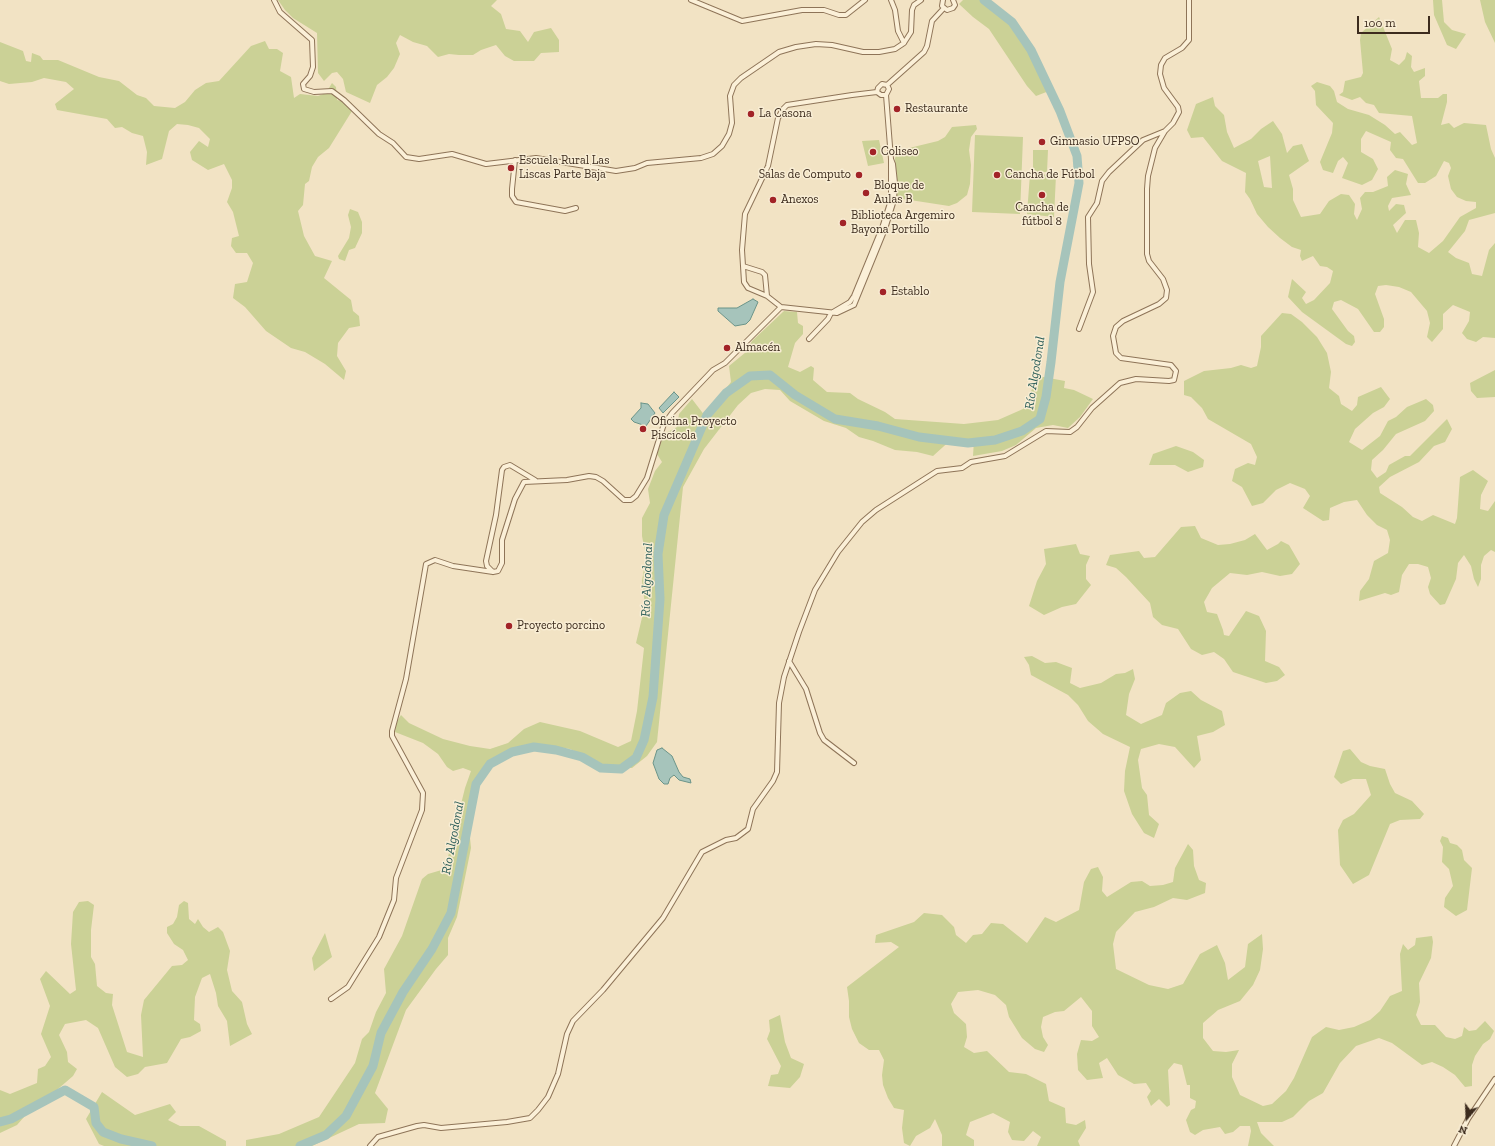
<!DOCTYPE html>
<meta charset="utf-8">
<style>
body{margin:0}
#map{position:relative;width:1495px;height:1146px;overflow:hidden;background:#f2e3c4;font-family:"Zilla Slab",serif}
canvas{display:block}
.north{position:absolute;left:1447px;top:1098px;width:40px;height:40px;-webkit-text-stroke:3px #f8edd4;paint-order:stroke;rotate:199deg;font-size:11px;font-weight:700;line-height:16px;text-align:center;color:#3d2c1e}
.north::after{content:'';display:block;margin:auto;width:14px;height:18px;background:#3d2c1e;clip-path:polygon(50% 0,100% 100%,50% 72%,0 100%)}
.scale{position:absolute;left:1357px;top:16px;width:73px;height:18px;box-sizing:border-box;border:2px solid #3d2c1e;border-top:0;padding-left:5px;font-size:12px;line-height:14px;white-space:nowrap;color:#3d2c1e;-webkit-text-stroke:3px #f8edd4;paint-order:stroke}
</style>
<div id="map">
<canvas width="1495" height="1146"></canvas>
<div class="north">N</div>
<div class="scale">100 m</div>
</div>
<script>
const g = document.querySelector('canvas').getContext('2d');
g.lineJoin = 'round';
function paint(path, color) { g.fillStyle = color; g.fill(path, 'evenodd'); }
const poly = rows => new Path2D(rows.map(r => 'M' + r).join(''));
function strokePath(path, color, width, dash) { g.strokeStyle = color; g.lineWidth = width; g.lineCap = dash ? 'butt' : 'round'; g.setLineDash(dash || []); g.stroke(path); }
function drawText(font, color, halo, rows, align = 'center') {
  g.font = font + ' "Zilla Slab",serif'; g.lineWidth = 3; g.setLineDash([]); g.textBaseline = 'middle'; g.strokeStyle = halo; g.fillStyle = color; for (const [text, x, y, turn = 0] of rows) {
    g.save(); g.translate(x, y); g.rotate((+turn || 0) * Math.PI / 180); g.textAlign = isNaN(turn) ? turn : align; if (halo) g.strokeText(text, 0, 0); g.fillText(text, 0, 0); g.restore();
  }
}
paint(poly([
 [278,0,497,0,491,6,501,14,506,29,520,31,528,42,534,32,551,28,559,40,559,52,541,53,534,61,514,61,505,56,496,45,481,50,473,55,459,55,449,54,438,57,427,46,413,42,400,35,396,43,400,54,394,68,387,77,377,85,370,103,346,92,343,79,337,72,332,73,324,81,318,73,317,33,293,18,285,10],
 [963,0,982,0,1012,22,1030,51,1049,91,1036,96,1027,86,989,29,973,17,959,4],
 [1433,0,1442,0,1444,22,1452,30,1466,34,1456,49,1447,45,1434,15],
 [1480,0,1495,0,1495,43,1485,22],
 [1379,17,1392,49,1390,60,1399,65,1405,59,1407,52,1412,56,1411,67,1414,72,1425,68,1425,76,1419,81,1421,98,1438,98,1443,94,1447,94,1447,102,1441,125,1449,123,1454,128,1464,123,1486,125,1491,149,1495,158,1495,213,1469,220,1465,231,1448,252,1456,258,1469,263,1472,274,1482,276,1489,250,1495,243,1495,338,1483,337,1476,342,1467,339,1462,333,1469,321,1470,312,1453,305,1443,314,1443,329,1432,342,1427,337,1430,323,1427,311,1411,292,1399,287,1386,285,1378,286,1375,294,1384,319,1384,327,1380,332,1374,332,1358,309,1341,300,1334,302,1332,309,1348,331,1354,336,1355,342,1352,346,1346,344,1302,312,1288,297,1292,279,1306,292,1302,298,1306,304,1314,300,1330,283,1333,271,1327,267,1320,266,1313,256,1302,261,1300,256,1301,250,1292,247,1280,238,1268,227,1257,214,1250,199,1245,192,1246,173,1222,161,1203,137,1191,138,1187,130,1196,104,1213,97,1215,106,1224,115,1227,132,1234,148,1251,139,1261,129,1273,121,1282,134,1287,153,1293,146,1302,144,1309,161,1289,175,1293,189,1293,200,1301,217,1320,214,1329,201,1341,194,1349,195,1355,204,1354,214,1357,220,1362,209,1360,198,1365,192,1373,192,1388,186,1387,177,1395,170,1408,174,1406,184,1411,195,1392,198,1388,206,1389,211,1396,204,1404,205,1406,213,1393,225,1397,233,1405,220,1416,220,1419,233,1418,247,1429,253,1443,241,1460,217,1476,208,1476,202,1466,201,1457,197,1451,189,1448,176,1451,168,1449,163,1444,161,1436,176,1425,183,1418,183,1403,159,1396,158,1390,150,1391,142,1366,131,1361,139,1361,152,1373,159,1378,169,1372,180,1362,185,1342,178,1348,163,1343,157,1338,161,1333,173,1323,170,1320,162,1332,133,1333,123,1316,105,1315,91,1311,86,1317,82,1330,86,1334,91,1337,102,1348,109,1369,115,1385,125,1395,134,1400,132,1412,145,1417,143,1412,116,1379,113,1374,105,1366,103,1360,97,1352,100,1339,95,1343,92,1345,81,1361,77,1363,73,1360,40,1361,33],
 [1270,156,1272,188,1264,187,1258,161],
 [265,41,269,49,277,49,283,53,280,71,291,77,294,98,300,94,318,96,326,93,332,83,336,87,337,100,352,103,352,111,329,148,318,157,312,167,309,181,305,184,303,205,298,211,304,236,315,256,332,261,324,278,351,300,353,311,359,316,360,326,349,328,338,343,337,356,346,371,344,380,325,364,305,352,291,348,266,331,245,307,233,298,235,284,247,282,253,263,247,253,236,253,231,246,232,238,239,236,233,212,227,202,232,188,232,180,224,164,208,170,192,160,190,152,199,141,208,147,210,139,199,128,188,125,177,124,169,131,162,159,146,165,147,152,143,136,132,133,122,127,115,128,107,119,57,110,55,104,74,89,66,82,44,78,32,82,9,84,0,81,0,42,23,51,26,61,31,62,32,53,40,56,43,60,58,60,99,77,119,81,137,95,146,98,154,106,175,108,185,102,195,90,206,83,219,81,251,46],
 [976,125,977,129,971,137,969,150,971,165,970,184,967,195,957,203,949,206,897,198,895,158,897,154,901,150,938,141,945,137,952,127],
 [975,135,1023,137,1020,214,972,212],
 [879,140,884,163,868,166,862,141],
 [1033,150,1048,150,1047,172,1033,172],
 [1030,174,1056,175,1054,217,1027,214],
 [350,209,358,212,362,222,362,233,355,248,349,250,345,261,339,259,338,256,349,238,351,227,348,215],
 [784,311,797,312,798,323,803,326,803,334,795,343,788,367,800,372,811,366,814,368,813,380,827,392,850,393,858,399,885,412,895,419,964,424,998,420,1023,409,1038,376,1065,381,1064,388,1074,390,1093,399,1080,417,1068,428,1053,425,1036,428,1016,445,1002,451,973,456,974,440,953,438,933,456,917,452,895,450,873,441,859,437,846,428,824,421,790,401,780,390,765,389,751,393,738,405,704,449,683,487,657,742,647,756,632,768,608,767,570,749,540,745,511,751,489,764,475,784,468,818,471,848,457,917,448,938,448,955,436,969,406,1010,375,1093,388,1109,385,1123,359,1124,312,1146,246,1146,246,1140,279,1134,319,1117,355,1063,362,1039,369,1032,376,1012,386,993,384,969,402,936,422,879,428,874,445,869,465,788,471,771,463,768,453,771,447,767,438,754,423,743,395,732,396,723,401,715,409,723,443,739,470,746,490,749,508,743,524,729,540,722,580,731,618,747,631,741,637,711,644,648,636,643,645,605,642,581,646,557,642,536,642,518,650,503,648,489,655,471,662,462,657,454,664,434,677,427,679,414,692,399,705,416,731,382,729,366,746,352,752,341],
 [1282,313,1291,314,1302,322,1317,337,1327,353,1331,372,1329,388,1339,396,1341,404,1352,411,1357,405,1358,397,1381,387,1390,399,1384,407,1373,413,1355,429,1349,442,1362,450,1380,436,1388,421,1396,417,1407,407,1426,399,1433,405,1434,411,1425,421,1396,434,1383,450,1372,460,1371,470,1377,478,1386,472,1389,465,1405,456,1410,456,1447,419,1452,429,1445,442,1434,446,1419,462,1390,477,1379,487,1380,493,1402,507,1413,517,1422,521,1433,515,1455,524,1457,518,1460,477,1473,470,1488,481,1481,495,1480,509,1488,511,1495,501,1495,552,1491,550,1484,556,1481,565,1481,579,1478,587,1474,579,1471,566,1464,555,1458,563,1456,579,1445,604,1440,605,1430,594,1428,587,1431,578,1428,567,1418,564,1409,564,1402,575,1399,592,1391,595,1385,593,1359,601,1360,591,1369,579,1374,561,1388,553,1390,540,1387,530,1377,525,1367,515,1357,500,1344,502,1330,508,1329,520,1323,521,1303,508,1310,496,1305,489,1290,483,1276,490,1263,503,1252,506,1242,487,1232,481,1235,469,1248,463,1255,465,1257,457,1251,444,1208,419,1202,408,1191,397,1184,395,1184,381,1204,371,1231,368,1241,365,1251,368,1257,366,1261,347,1261,336],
 [1495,370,1495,397,1477,398,1471,391,1470,383],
 [1176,446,1193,452,1204,460,1203,467,1188,472,1175,465,1149,465,1153,454],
 [1195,526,1201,538,1218,545,1230,544,1245,540,1255,534,1267,550,1278,544,1281,541,1289,545,1300,564,1292,574,1280,576,1262,572,1247,575,1230,573,1212,588,1204,602,1207,612,1217,614,1223,630,1224,635,1229,636,1246,611,1259,616,1266,631,1265,661,1279,667,1285,675,1277,681,1266,683,1233,672,1224,659,1214,652,1202,655,1191,649,1178,629,1162,625,1153,617,1150,603,1126,577,1116,568,1106,565,1110,555,1139,551,1144,558,1155,557,1181,527],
 [1076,544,1080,554,1090,556,1086,565,1086,579,1091,585,1076,604,1062,607,1044,615,1029,606,1037,581,1046,564,1044,549],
 [1032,656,1045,663,1056,662,1072,668,1070,683,1080,688,1101,683,1116,674,1125,673,1133,669,1135,679,1129,694,1126,715,1141,724,1162,715,1166,703,1180,693,1191,691,1201,700,1222,711,1225,725,1213,732,1197,736,1201,760,1194,768,1175,747,1159,744,1141,749,1138,760,1142,788,1147,795,1149,815,1159,824,1154,838,1144,833,1132,814,1124,791,1125,771,1130,747,1103,734,1088,721,1078,705,1068,695,1031,675,1029,665,1024,657],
 [1350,749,1361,762,1370,766,1385,769,1390,784,1395,793,1412,801,1424,814,1420,819,1400,820,1390,824,1369,875,1353,884,1340,865,1338,830,1343,820,1354,814,1371,795,1366,779,1353,779,1341,784,1334,777,1343,751],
 [1442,836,1448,838,1450,843,1457,845,1462,850,1464,860,1472,868,1467,910,1456,916,1444,907,1445,898,1453,886,1449,869,1442,862,1443,847,1440,841],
 [1188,844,1193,850,1194,866,1199,880,1206,883,1205,893,1187,900,1173,898,1154,907,1135,912,1116,932,1113,944,1116,969,1149,985,1168,989,1183,984,1200,954,1217,945,1225,963,1228,980,1245,967,1248,944,1262,934,1263,949,1260,970,1253,985,1240,1001,1218,1010,1203,1023,1203,1038,1213,1051,1226,1052,1239,1050,1232,1064,1232,1077,1240,1095,1263,1106,1272,1104,1286,1091,1294,1078,1312,1037,1326,1027,1339,1030,1354,1027,1370,1020,1380,1011,1390,996,1402,991,1400,954,1403,944,1408,950,1415,945,1416,938,1432,936,1433,942,1431,958,1419,983,1420,1002,1416,1015,1421,1025,1435,1025,1446,1037,1455,1039,1462,1036,1464,1027,1469,1031,1476,1030,1485,1021,1494,1031,1490,1039,1483,1044,1475,1056,1472,1065,1472,1086,1465,1087,1455,1075,1443,1067,1432,1062,1422,1065,1392,1043,1379,1038,1356,1046,1340,1063,1323,1093,1309,1101,1293,1117,1282,1122,1257,1122,1261,1133,1274,1146,1248,1146,1251,1131,1250,1126,1240,1126,1233,1132,1225,1134,1220,1127,1203,1130,1195,1135,1190,1132,1186,1120,1191,1110,1195,1108,1196,1101,1190,1098,1190,1085,1187,1085,1182,1065,1174,1063,1168,1070,1170,1105,1167,1107,1159,1099,1151,1106,1147,1097,1151,1091,1146,1083,1134,1084,1118,1075,1107,1058,1099,1063,1103,1078,1087,1080,1078,1070,1077,1054,1081,1040,1092,1041,1099,1037,1092,1026,1092,1011,1081,997,1064,1011,1055,1012,1043,1017,1041,1027,1043,1037,1048,1045,1044,1052,1035,1049,1022,1038,1009,1017,1006,1005,995,995,978,990,958,992,951,1004,954,1013,966,1024,967,1037,964,1047,974,1053,987,1051,1009,1072,1026,1074,1046,1084,1049,1101,1065,1108,1066,1123,1076,1125,1085,1120,1086,1128,1078,1141,1080,1146,1037,1146,1041,1137,1033,1131,1024,1141,1012,1140,1008,1132,1010,1122,993,1113,970,1122,966,1135,974,1140,974,1146,942,1146,942,1135,935,1119,930,1128,916,1136,910,1146,904,1143,902,1128,904,1110,894,1108,888,1098,883,1085,882,1075,884,1060,879,1050,869,1050,859,1043,852,1029,849,1017,849,1001,847,987,899,947,891,942,875,943,876,935,914,922,924,913,942,915,954,927,956,935,966,943,973,935,982,934,991,923,1003,924,1027,943,1045,917,1056,922,1079,910,1084,882,1091,869,1098,867,1103,877,1102,891,1107,897,1131,882,1142,881,1150,886,1163,885,1173,882,1175,868],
 [88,901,94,905,91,930,91,957,95,964,97,986,106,993,113,994,112,1005,127,1052,143,1057,141,1015,144,1000,172,966,182,965,188,960,183,950,174,944,167,933,167,927,173,924,177,917,179,905,184,901,188,903,189,919,195,924,198,919,203,927,209,932,218,927,223,932,230,951,227,970,232,991,242,1002,247,1024,252,1034,230,1046,227,1021,218,1006,216,993,210,974,202,978,195,997,194,1020,200,1024,201,1031,190,1037,181,1039,167,1063,145,1067,138,1074,127,1077,115,1067,98,1028,86,1020,65,1024,59,1035,67,1052,68,1062,77,1069,73,1076,51,1095,10,1116,0,1119,0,1090,10,1094,37,1083,38,1069,45,1066,51,1057,41,1034,50,1006,40,979,46,971,70,994,76,990,71,944,73,912,79,902],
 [325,933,332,957,314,971,312,958],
 [780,1015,785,1042,791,1058,804,1064,800,1077,790,1088,768,1086,771,1075,778,1074,781,1066,767,1039,770,1031,769,1020],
 [102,1092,135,1115,170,1104,176,1112,168,1120,180,1126,199,1126,226,1141,226,1146,104,1146,99,1144,86,1119],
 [21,1114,24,1117,17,1125,0,1133,0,1123]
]), '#cbd196');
const water = poly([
 [753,299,758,302,750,320,746,324,735,326,718,311,718,308,737,308,753,299],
 [674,392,679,397,663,413,659,408,674,392],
 [641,403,648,404,655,413,646,426,634,422,631,419,641,408,641,403],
 [662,748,672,756,679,772,683,777,690,779,691,783,679,780,674,775,670,778,668,784,664,784,659,779,653,763,657,750,662,748]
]);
paint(water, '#a6c4bb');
strokePath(water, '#6b9489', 1);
strokePath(poly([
 [0,1122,11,1119,65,1090,94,1107,96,1123,103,1132,121,1139,152,1146],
 [300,1146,326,1135,346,1116,373,1066,381,1033,403,992,432,949,451,913,476,784,490,764,512,752,534,747,556,750,582,757,601,768,621,769,636,758,644,740,653,697,660,599,658,554,664,515,707,415,726,393,750,376,770,375,795,395,835,419,878,426,919,437,968,443,995,440,1022,431,1040,419,1046,397,1051,362,1060,282,1079,183,1077,156,1060,111,1031,50,1012,22,984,0]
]), '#a6c4bb', 9);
const minor = poly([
 [274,0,280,12,312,40,313,67,310,76,303,84,304,89,314,92,332,91,344,100,379,134,393,143,406,157,419,159,452,154,486,164,536,158,616,171,635,168,647,163,701,158,713,154,722,146,729,134,732,123,730,96,734,85,741,78,779,52,796,47,816,44,832,45,863,52,879,52,895,49,904,43,911,32,912,10,914,5,921,0],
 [691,0,742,21,802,10,824,10,839,15,846,15,865,0],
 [891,0,895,10,898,31,904,43],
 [943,0,942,6,947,10,953,8,955,5,953,0],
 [887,85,924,52,927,46,932,21,944,8],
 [877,92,878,88,882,84,887,85],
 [886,95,881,95,877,92,852,95,787,105,783,109,778,118,768,166,745,214,742,250,744,282,748,288,767,296,781,307,837,313,854,305,885,229,894,200,895,183,893,164,891,159],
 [515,160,512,189,512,196,516,202,565,211,576,208],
 [743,266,762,272,765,275,767,296],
 [833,312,850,302,854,296,882,228,891,200,891,159,886,95,889,89,887,85],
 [1079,329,1093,292,1089,264,1088,217,1097,203,1102,181,1109,172,1143,140,1165,131],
 [809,339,828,319,831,313],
 [493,572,487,566,486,561,496,515,502,470,504,467,510,465,535,480],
 [789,661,806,689,820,733,824,740,854,763],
 [331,999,348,987,379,937,394,900,396,878,422,810,423,793,392,736,392,731,406,679,426,564,435,560,453,566,493,572,498,571,502,563,502,540,515,499,524,482,567,480,589,476,596,477,603,481,624,500,631,500,636,496,647,478,660,436,664,424,672,413,713,370,725,363,781,307],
 [370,1146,378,1137,417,1126,424,1125,441,1128,507,1122,530,1118,538,1110,548,1097,558,1074,567,1034,573,1021,603,990,663,918,702,852,726,840,736,838,748,829,753,809,773,781,777,772,779,703,784,677,799,632,815,590,838,552,862,522,876,510,937,471,962,468,971,462,1005,456,1046,431,1070,432,1077,427,1092,408,1120,383,1136,379,1169,381,1174,380,1176,371,1171,365,1121,358,1116,353,1113,336,1116,327,1123,321,1159,304,1166,298,1167,290,1163,279,1149,261,1147,254,1147,189,1148,176,1155,148,1165,131,1173,123,1179,112,1178,107,1164,88,1160,74,1161,65,1165,58,1182,48,1189,40,1189,0],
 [1454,1146,1468,1119,1495,1079]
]);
strokePath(minor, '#8e7458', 6);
strokePath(minor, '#fbf0d8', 4);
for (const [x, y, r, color] of [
 [897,109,4,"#a22327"],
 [751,114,4,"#a22327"],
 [1042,142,4,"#a22327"],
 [873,152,4,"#a22327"],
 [511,168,4,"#a22327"],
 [859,175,4,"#a22327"],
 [997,175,4,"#a22327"],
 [866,193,4,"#a22327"],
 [1042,195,4,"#a22327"],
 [773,200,4,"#a22327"],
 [843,223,4,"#a22327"],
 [883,292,4,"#a22327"],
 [727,348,4,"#a22327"],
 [643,429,4,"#a22327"],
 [509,626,4,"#a22327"]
]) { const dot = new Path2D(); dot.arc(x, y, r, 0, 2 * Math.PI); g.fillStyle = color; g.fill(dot); strokePath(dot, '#f8edd4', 1.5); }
drawText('12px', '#3d2c1e', '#f8edd4', [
 ["Restaurante",905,109],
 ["La Casona",759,114],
 ["Gimnasio UFPSO",1050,142],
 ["Coliseo",881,152],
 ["Escuela Rural Las",519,161],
 ["Liscas Parte Baja",519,175],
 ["Salas de Computo",851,175,"right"],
 ["Cancha de Fútbol",1005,175],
 ["Bloque de",874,186],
 ["Aulas B",874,200],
 ["Anexos",781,200],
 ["Cancha de",1042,208,"center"],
 ["fútbol 8",1042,222,"center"],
 ["Biblioteca Argemiro",851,216],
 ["Bayona Portillo",851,230],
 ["Establo",891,292],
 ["Almacén",735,348],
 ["Oficina Proyecto",651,422],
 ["Piscícola",651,436],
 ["Proyecto porcino",517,626]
], 'left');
drawText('italic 13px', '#2c5e59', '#f8edd4', [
 ["Río Algodonal",1035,373,-81],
 ["Río Algodonal",647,580,-88],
 ["Río Algodonal",453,838,-79]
]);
</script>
